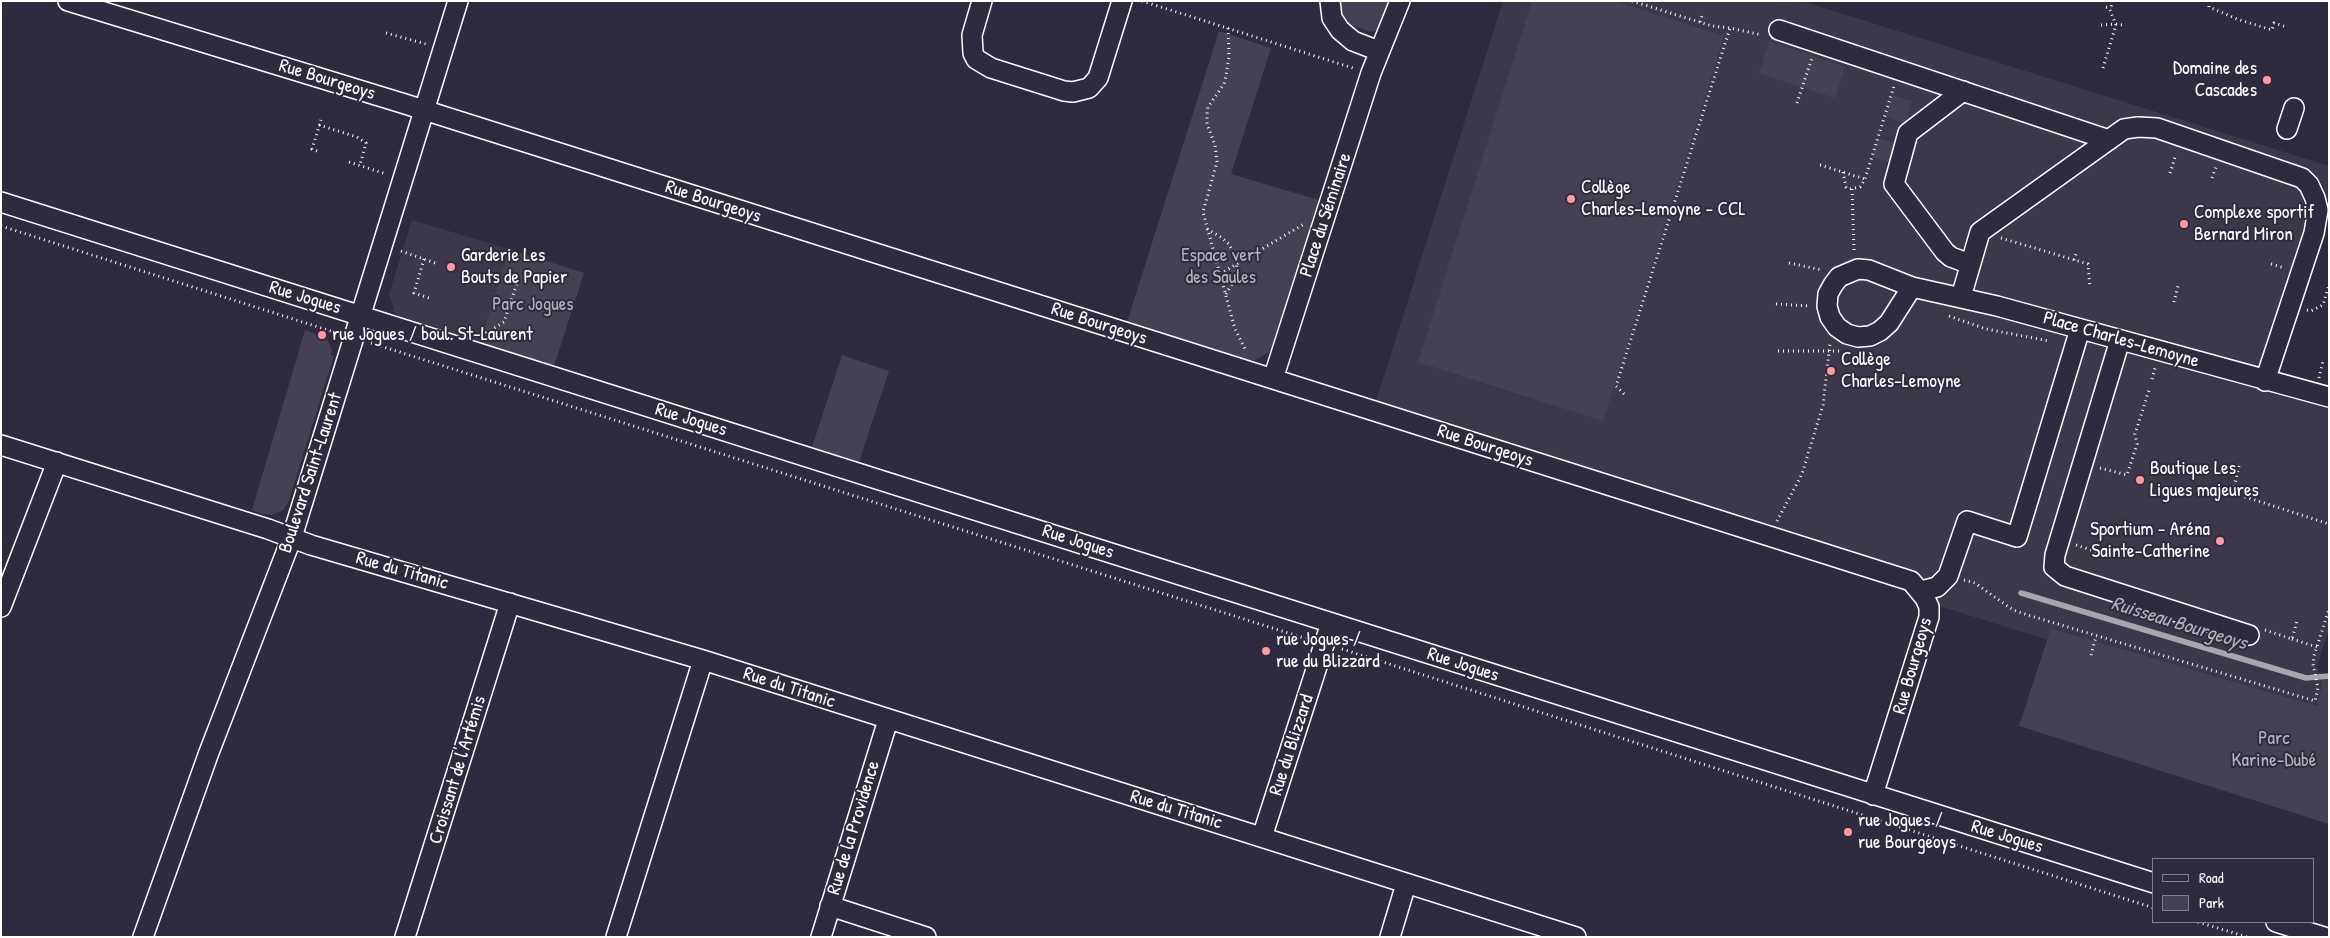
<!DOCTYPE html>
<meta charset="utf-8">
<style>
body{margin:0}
#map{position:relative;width:2330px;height:938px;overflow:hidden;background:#2f2a3d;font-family:"Patrick Hand",sans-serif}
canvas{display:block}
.frame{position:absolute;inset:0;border:2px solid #fff;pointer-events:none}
.legend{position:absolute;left:2152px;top:858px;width:162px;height:65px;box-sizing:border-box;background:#2f2a3d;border:1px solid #827f8b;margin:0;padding:6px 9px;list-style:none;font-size:15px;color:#fff}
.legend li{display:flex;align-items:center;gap:10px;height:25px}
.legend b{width:25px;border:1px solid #827f8b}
</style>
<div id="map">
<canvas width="2330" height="938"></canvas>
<div class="frame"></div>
<ul class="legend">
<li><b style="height:6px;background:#2f2a3d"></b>Road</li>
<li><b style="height:14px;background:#464152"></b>Park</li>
</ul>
</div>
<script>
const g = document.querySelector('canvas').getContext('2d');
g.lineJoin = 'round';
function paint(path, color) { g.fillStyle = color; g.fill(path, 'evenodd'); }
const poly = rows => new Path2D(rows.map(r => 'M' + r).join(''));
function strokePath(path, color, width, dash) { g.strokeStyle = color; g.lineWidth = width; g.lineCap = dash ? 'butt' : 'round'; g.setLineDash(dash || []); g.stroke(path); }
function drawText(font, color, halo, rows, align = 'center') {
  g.font = font + ' "Patrick Hand",sans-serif'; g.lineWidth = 4; g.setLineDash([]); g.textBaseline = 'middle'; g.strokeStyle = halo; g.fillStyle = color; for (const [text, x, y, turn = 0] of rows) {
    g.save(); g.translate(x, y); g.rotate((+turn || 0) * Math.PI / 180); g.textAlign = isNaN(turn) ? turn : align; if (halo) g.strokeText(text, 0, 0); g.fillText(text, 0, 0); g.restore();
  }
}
paint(poly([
 [1503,1,1802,1,2329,166,2329,203,2271,393,2329,408,2329,629,2317,666,2322,685,2317,706,2052,628,2048,640,1939,606,1930,586,1914,572,1376,401],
 [412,220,509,249,480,342,400,316,392,311,394,309,389,294]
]), '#3c3749');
paint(poly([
 [1341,1,1389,1,1379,27,1376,31,1371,32,1349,24,1340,11],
 [1532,1,1614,1,1724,36,1603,421,1418,362],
 [1219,31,1271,48,1231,174,1319,200,1272,347,1268,353,1255,360,1246,360,1127,322],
 [1769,41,1845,67,1835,98,1759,73],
 [1892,95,1912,101,1906,123,1885,117],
 [1878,138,1900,145,1894,163,1872,157],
 [509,249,584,273,554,366,480,342],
 [305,330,322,336,325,335,332,350,330,355,334,356,288,503,283,510,272,515,263,514,252,510],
 [842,355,889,371,859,462,812,447],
 [2051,628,2317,706,2322,685,2319,673,2329,677,2329,824,2019,726]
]), '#464152');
strokePath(poly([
 [2021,593,2306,678,2329,676]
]), '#a7a6ad', 5.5);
const minor = poly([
 [68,1,405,104,1911,581,1925,598,1929,607,1929,617,1873,795],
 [982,1,972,35,973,53,976,59,991,68,1064,91,1073,92,1089,88,1098,78,1122,1],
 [1330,1,1332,18,1340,30,1353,41,1379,51],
 [1779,30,2109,140],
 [1963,91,1908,133,1894,184,1945,252,1951,257,1970,264],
 [2287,129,2294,108],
 [1,202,2154,883],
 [1858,269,1869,270,1912,287,1889,323,1880,331,1870,336,1858,337,1847,334,1837,327,1830,317,1827,306,1828,294,1833,285,1839,277,1858,269],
 [1912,287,1997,306,2329,397],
 [1961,297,1980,232,2124,129,2138,127,2157,128,2302,178,2309,185,2315,198,2318,210,2314,233,2265,381],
 [2120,340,2055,555,2054,567,2065,576,2249,635],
 [1273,379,1371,73,1400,1],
 [1,445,268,529,311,545,703,660,1576,937],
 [1921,591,1937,587,1948,576,1967,521,2017,537,2080,329],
 [1,607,57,462],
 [1262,837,1331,623],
 [830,906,926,937],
 [2276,922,2324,937],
 [143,937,208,755,292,537,458,1],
 [405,937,510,603],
 [616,937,703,660],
 [821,937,888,720],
 [1390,937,1406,884]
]);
strokePath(minor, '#fff', 22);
strokePath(poly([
 [1142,1,1356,69],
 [1632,1,1712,26,1730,28,1762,35],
 [2209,1,2209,7,2237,19,2272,30,2274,23,2287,27],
 [2106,7,2111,8],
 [1700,22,1703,13],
 [2101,25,2115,24,2122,25],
 [1228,28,1229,56,1226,76,1224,84,1208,107,1207,114,1207,124,1215,145,1217,162,1203,212,1235,329,1246,351],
 [386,33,426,44],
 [2103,68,2116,25,2110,10,2113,1],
 [1797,103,1812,58],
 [319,125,357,137,366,143,360,165],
 [317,151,312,149,321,120],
 [349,162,386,174],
 [1820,165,1865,179],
 [1843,172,1846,187,1849,189,1860,187,1865,179,1894,86],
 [2170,173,2176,154],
 [2212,178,2216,167],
 [1852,189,1854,251],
 [1,226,337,333],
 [1207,229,1221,237,1229,244,1234,254,1237,264,1235,279,1226,294],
 [2001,238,2088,264,2090,288],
 [401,251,435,263],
 [424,259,414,293,432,299],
 [2074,260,2076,254],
 [1789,263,1822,270],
 [2271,264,2284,268],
 [1220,274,1304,224],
 [2174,302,2178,286],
 [1776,304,1810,306],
 [2307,310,2311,311,2323,305,2329,285],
 [1949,316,1986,329,2049,341],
 [485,338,486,333,504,322,517,283],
 [371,343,1307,639],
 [1778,351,1839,351],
 [2319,378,2323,361],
 [2152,379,2155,368],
 [1624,394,1616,386,1730,28],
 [2239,466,2233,493,2329,524],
 [2100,468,2127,475,2137,444,2135,434,2150,387],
 [1777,521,1802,474,1823,405,1830,344],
 [2076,545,2106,555],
 [1964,580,1975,583,2013,610,2031,616,2315,701,2318,688,2313,664,2314,656,2329,609],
 [2265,630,2292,639,2297,621],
 [2292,639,2317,647],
 [1342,649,2154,908],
 [2091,655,2096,636],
 [2198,922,2247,937]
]), '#fff', 3, [1, 4]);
strokePath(minor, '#2f2a3d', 19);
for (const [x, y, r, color] of [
 [2267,80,5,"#ff9aa2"],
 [1571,199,5,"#ff9aa2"],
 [2184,224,5,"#ff9aa2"],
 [451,267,5,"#ff9aa2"],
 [322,335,5,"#ff9aa2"],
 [1831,371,5,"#ff9aa2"],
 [2140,480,5,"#ff9aa2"],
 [2220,541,5,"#ff9aa2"],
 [1266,651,5,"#ff9aa2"],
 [1848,832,5,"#ff9aa2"]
]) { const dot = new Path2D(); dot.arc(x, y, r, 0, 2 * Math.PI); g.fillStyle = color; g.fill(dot); strokePath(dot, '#2f2a3d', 2); }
drawText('19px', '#fff', '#2f2a3d', [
 ["Domaine des",2257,69,"right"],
 ["Cascades",2257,91,"right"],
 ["Collège",1581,188],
 ["Charles-Lemoyne - CCL",1581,210],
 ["Complexe sportif",2194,213],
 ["Bernard Miron",2194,235],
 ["Garderie Les",461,256],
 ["Bouts de Papier",461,278],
 ["rue Jogues / boul. St-Laurent",332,335],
 ["Collège",1841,360],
 ["Charles-Lemoyne",1841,382],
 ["Boutique Les",2150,469],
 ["Ligues majeures",2150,491],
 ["Sportium - Aréna",2210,530,"right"],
 ["Sainte-Catherine",2210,552,"right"],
 ["rue Jogues /",1276,640],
 ["rue du Blizzard",1276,662],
 ["rue Jogues /",1858,821],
 ["rue Bourgeoys",1858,843]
], 'left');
drawText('19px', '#fff', '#2f2a3d', [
 ["Rue Bourgeoys",327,80,17],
 ["Rue Bourgeoys",713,202,18],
 ["Place du Séminaire",1326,215,-72],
 ["Rue Jogues",305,298,17],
 ["Rue Bourgeoys",1099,324,18],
 ["Place Charles-Lemoyne",2121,340,16],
 ["Rue Jogues",691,420,17],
 ["Rue Bourgeoys",1485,446,18],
 ["Boulevard Saint-Laurent",311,473,-72],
 ["Rue Jogues",1078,542,18],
 ["Rue du Titanic",402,571,16],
 ["Rue Jogues",1463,665,18],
 ["Rue Bourgeoys",1913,666,-74],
 ["Rue du Titanic",789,688,18],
 ["Rue du Blizzard",1292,745,-72],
 ["Croissant de l'Artémis",458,770,-73],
 ["Rue du Titanic",1176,810,17],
 ["Rue de la Providence",854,828,-73],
 ["Rue Jogues",2007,837,17]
]);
drawText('19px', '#b5b3ba', '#2f2a3d', [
 ["Espace vert",1221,256],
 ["des Saules",1221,278],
 ["Parc Jogues",533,305],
 ["Parc",2274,739],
 ["Karine-Dubé",2274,761]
]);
drawText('italic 20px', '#b6b4bb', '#2f2a3d', [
 ["Ruisseau Bourgeoys",2179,624,17]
]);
</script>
